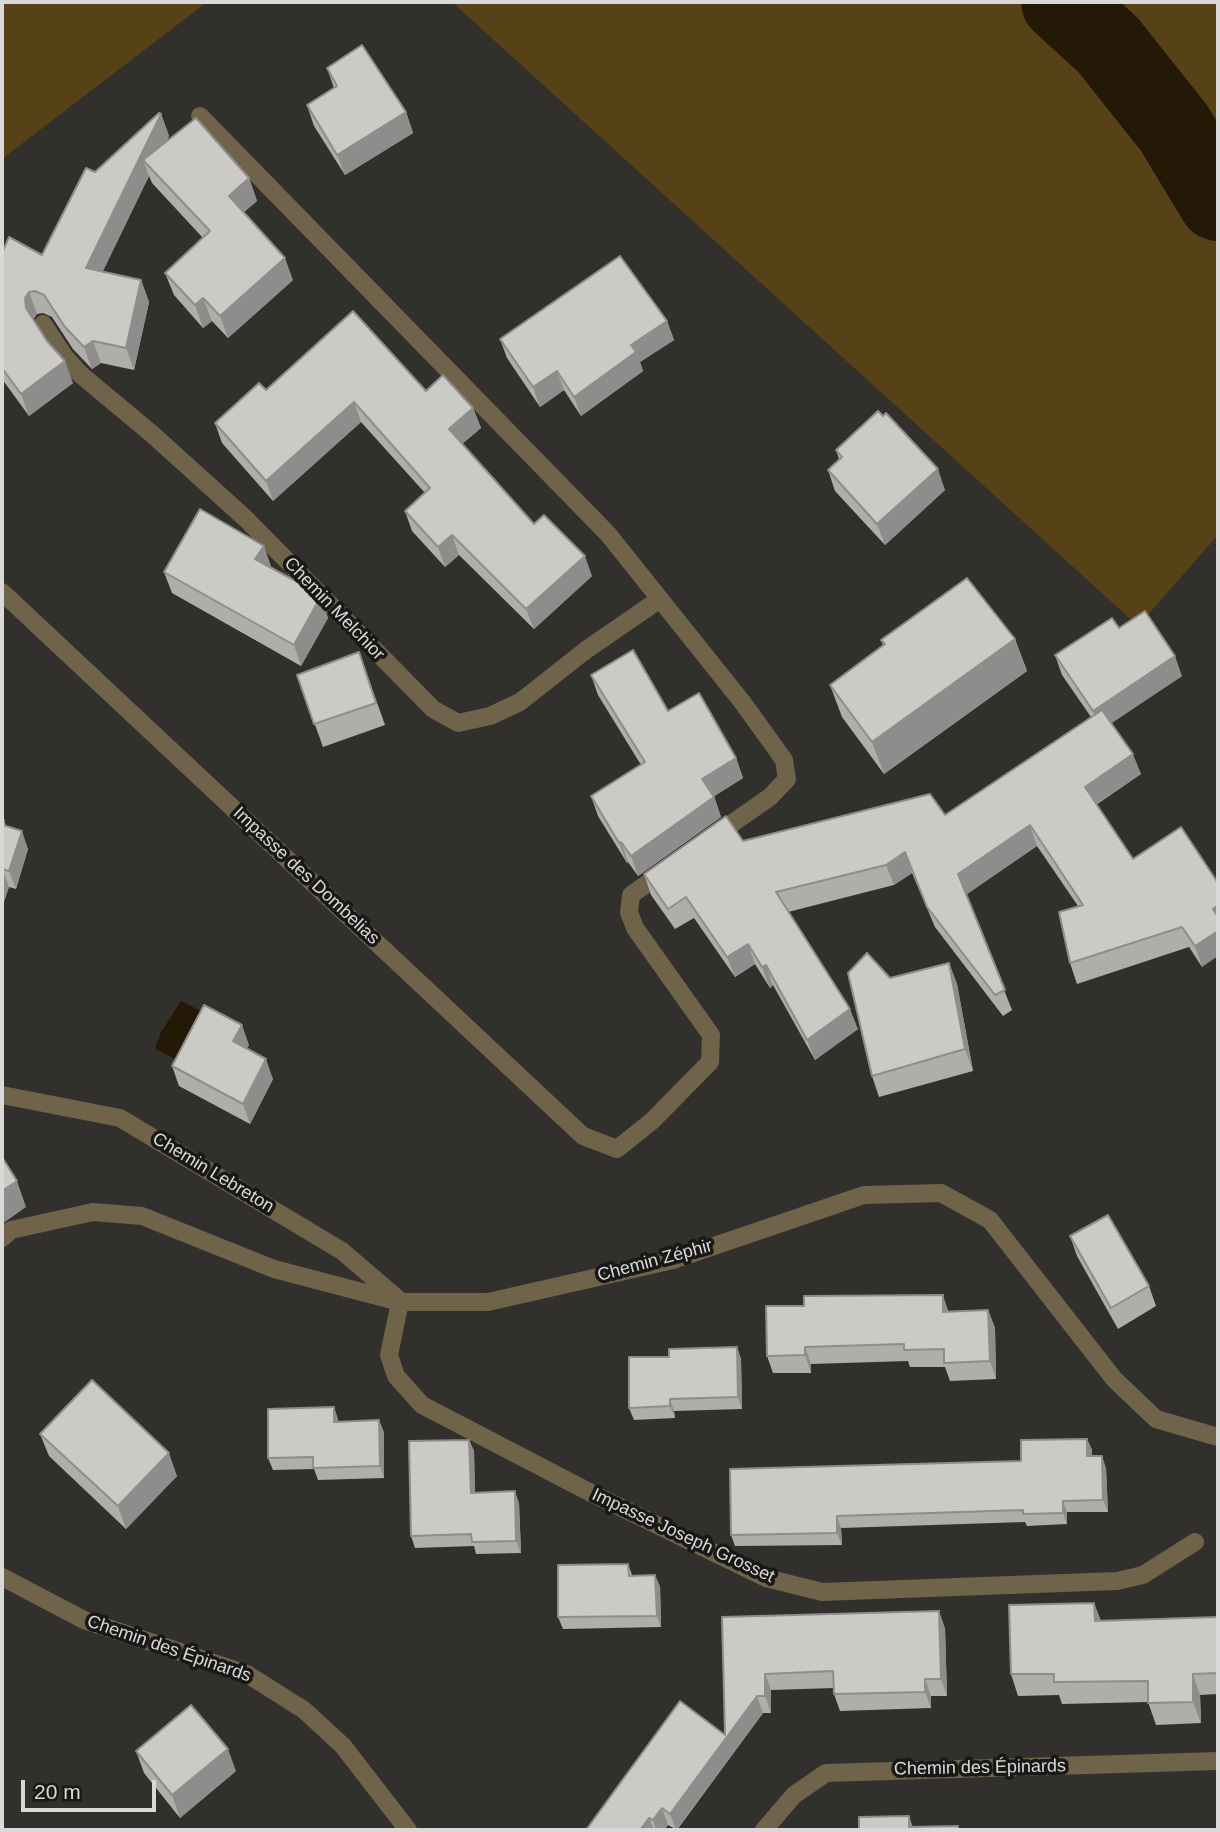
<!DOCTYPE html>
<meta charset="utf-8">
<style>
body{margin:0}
#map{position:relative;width:1220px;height:1832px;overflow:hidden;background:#31302d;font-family:Arial,sans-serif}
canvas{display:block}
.frame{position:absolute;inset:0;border:4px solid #dad9d7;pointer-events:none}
.scale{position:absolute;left:21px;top:1780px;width:135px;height:32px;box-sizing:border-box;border:4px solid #dad9d7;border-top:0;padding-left:9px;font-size:21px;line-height:24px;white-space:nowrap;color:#dad9d7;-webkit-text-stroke:5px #181816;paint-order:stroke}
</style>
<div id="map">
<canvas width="1220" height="1832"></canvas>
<div class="frame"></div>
<div class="scale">20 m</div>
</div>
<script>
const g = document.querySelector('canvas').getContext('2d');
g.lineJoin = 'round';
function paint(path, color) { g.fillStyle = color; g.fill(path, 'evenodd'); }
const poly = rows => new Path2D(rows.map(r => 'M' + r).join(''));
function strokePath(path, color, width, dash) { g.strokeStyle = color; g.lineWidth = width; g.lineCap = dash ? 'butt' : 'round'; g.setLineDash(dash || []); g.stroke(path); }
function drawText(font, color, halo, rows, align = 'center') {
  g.font = font + ' Arial,sans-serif'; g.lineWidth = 7; g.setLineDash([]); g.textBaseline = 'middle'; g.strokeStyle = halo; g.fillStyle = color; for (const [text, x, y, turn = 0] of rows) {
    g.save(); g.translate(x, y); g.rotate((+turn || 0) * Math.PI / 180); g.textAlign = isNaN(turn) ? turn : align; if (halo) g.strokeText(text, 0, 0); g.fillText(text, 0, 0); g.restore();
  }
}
paint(poly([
 [2,2,207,2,2,159],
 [452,2,1218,2,1218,535,1138,626]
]), '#564216');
paint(poly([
 [181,1001,201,1011,175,1059,155,1049,161,1032]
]), '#231906');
strokePath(poly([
 [1061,2,1108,45,1174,128,1218,201]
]), '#231906', 80);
strokePath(poly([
 [43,324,64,356,80,374,152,434,246,519,433,709,458,723,490,716,520,702,586,650,660,599]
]), '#6f634a', 18);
strokePath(poly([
 [200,116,608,534,743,703,784,760,787,779,770,797,714,836],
 [2,592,583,1136,617,1149,652,1121,710,1062,711,1035,635,928,629,912,631,895,665,871],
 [2,1095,120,1118,342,1251,398,1299],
 [2,1238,11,1230,93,1212,142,1216,274,1269,400,1302,488,1302,673,1260,864,1195,941,1193,990,1220,1114,1379,1156,1419,1218,1437],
 [400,1302,389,1355,396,1376,422,1405,593,1494,766,1578,822,1592,1117,1581,1143,1575,1195,1542],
 [2,1577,84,1620,247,1674,304,1710,343,1746,408,1830],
 [764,1830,794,1795,826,1773,1218,1761]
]), '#6f634a', 18);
paint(poly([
 [327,68,406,112,413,133,345,175,314,126,307,105,334,88],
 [161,114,169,136,166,142,249,178,257,201,244,212,293,280,228,338,212,321,203,328,174,295,165,273,203,238,152,183,149,176,102,272,141,280,149,302,134,370,101,363,92,369,73,349,52,317,43,313,37,314,33,319,73,383,29,416,2,379,2,253,42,255,95,172],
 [667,321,674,340,640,362,643,371,581,416,564,390,540,407,507,358,500,339],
 [266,390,426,391,473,408,481,428,462,444,534,524,592,576,534,629,459,555,445,567,412,531,405,511,425,493,361,422,273,501,222,443,215,423],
 [836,450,945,490,885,545,835,491,828,470,839,459],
 [271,566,270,567,320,598,328,618,301,666,172,593,164,572],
 [1119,628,1182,676,1111,723,1141,774,1096,805,1133,859,1181,827,1202,967,1189,947,1077,984,1070,963,1078,906,1037,846,966,894,1012,1010,1003,1016,935,927,912,873,894,885,788,912,858,1029,815,1060,773,985,770,988,755,964,735,977,694,918,675,929,651,895,644,874,743,841,945,815,1091,717,1062,675,1055,655],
 [1015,639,1027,671,884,774,842,717,830,685,883,645,881,640],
 [359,652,385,725,323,747,297,675],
 [591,675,668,711,736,758,743,778,714,796,721,817,638,876,628,862,627,863,598,816,591,796,641,765,598,695],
 [2,819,4,820,6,826,28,849,16,889,9,887,2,907],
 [949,963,957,984,973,1071,879,1097,872,1076,890,978],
 [249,1045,247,1048,273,1079,250,1124,179,1086,172,1066],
 [1070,1236,1149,1286,1156,1306,1118,1329,1077,1256],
 [988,1310,995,1328,996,1379,950,1381,945,1367,910,1367,908,1361,811,1364,811,1373,773,1373,767,1356,948,1311],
 [737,1347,741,1359,742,1409,674,1411,675,1418,634,1420,629,1408,669,1357],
 [334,1407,338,1421,384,1432,384,1478,318,1480,314,1469,273,1470,268,1458],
 [40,1434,177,1476,126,1529,49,1456],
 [1087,1439,1092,1450,1092,1456,1106,1468,1108,1512,1067,1512,1067,1524,1027,1526,1025,1522,841,1528,842,1545,735,1546,731,1535,1021,1461],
 [469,1440,474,1451,475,1493,519,1503,521,1553,476,1554,474,1546,415,1548,411,1536],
 [628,1564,632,1575,660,1586,661,1627,563,1629,558,1617],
 [1094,1603,1101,1621,1218,1617,1218,1694,1200,1695,1201,1723,1156,1725,1148,1702,1062,1704,1059,1695,1018,1696,1011,1674],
 [722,1617,945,1628,947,1696,931,1696,931,1708,840,1711,834,1694,834,1688,771,1690,771,1713,763,1713,677,1830,668,1825,664,1830,586,1830,725,1735],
 [136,1751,236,1771,180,1818,144,1773]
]), '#afaeaa');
paint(poly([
 [406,112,413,133,345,175,337,155],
 [161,114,169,136,152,170,143,160,149,176,94,290,86,268],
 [249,178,257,201,237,218,229,196],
 [285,258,293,280,228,338,220,316],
 [141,280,149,302,134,370,126,348],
 [29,292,37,314,33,320,26,308,25,298],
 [203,298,212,321,203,328,195,305],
 [667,321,674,340,640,362,643,371,581,416,574,397,631,345],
 [93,341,101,363,92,369,84,347],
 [65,361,73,383,29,416,21,394],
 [557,371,564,390,540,407,533,387],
 [354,402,361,422,273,501,266,481],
 [473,408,481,428,456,449,449,429],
 [938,469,945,490,885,545,877,524],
 [452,535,459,555,445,567,438,547],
 [264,546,271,566,263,579,255,559],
 [585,556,592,576,534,629,526,609],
 [320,598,328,618,301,666,294,645],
 [1015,639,1027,671,884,774,872,742],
 [1175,656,1182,676,1100,731,1093,711],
 [1133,754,1141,774,1092,807,1085,787],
 [736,758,743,778,710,799,702,779],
 [714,797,721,817,638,876,631,856],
 [1030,825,1037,846,966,895,958,874],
 [22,831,28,849,16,889,9,871],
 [621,842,628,862,627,863,619,843],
 [905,852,912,873,894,885,886,865],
 [2,868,9,887,2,907],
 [1218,905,1218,924,1213,909],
 [1218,931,1218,956,1202,967,1195,946],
 [748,944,755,964,735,977,727,957],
 [949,963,957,984,973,1071,965,1049],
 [766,965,773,985,770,988,762,967],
 [850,1009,858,1029,815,1060,807,1040],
 [242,1025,249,1045,240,1061,233,1041],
 [266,1059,273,1079,250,1124,243,1104],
 [17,1181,26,1207,2,1224,2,1191],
 [943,1295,949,1313,943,1312],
 [988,1310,995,1328,996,1379,990,1361],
 [737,1347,741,1359,742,1409,738,1397],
 [805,1347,811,1364,811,1373,805,1355],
 [670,1399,674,1411,675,1418,670,1406],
 [334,1407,338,1419,339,1433,334,1422],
 [379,1420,384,1432,384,1478,380,1466],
 [1087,1439,1092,1450,1092,1468,1087,1456],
 [469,1440,474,1451,475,1505,471,1493],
 [169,1453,177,1476,126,1529,118,1506],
 [1102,1456,1106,1468,1108,1512,1103,1500],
 [515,1491,519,1503,521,1553,516,1541],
 [1063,1501,1067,1512,1067,1524,1063,1513],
 [837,1516,841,1528,842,1545,837,1533],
 [655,1575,660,1586,661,1627,657,1616],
 [1094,1603,1102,1625,1095,1621],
 [939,1611,945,1628,947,1696,941,1679],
 [765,1674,771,1690,771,1713,765,1696],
 [1193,1674,1200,1695,1201,1723,1193,1702],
 [925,1679,931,1696,931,1708,925,1692],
 [757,1696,763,1713,676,1830,670,1814],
 [228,1749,236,1771,180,1818,172,1795],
 [662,1808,668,1825,664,1830,656,1830,653,1820],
 [909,1816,914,1830,909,1827],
 [649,1818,654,1830,640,1830]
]), '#8e8d8b');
const building = poly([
 [362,45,406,112,337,155,307,105,337,86,327,68,362,45],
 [159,113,161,114,86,268,141,280,126,348,93,341,84,347,65,327,44,295,35,291,29,292,25,298,26,308,47,341,65,361,21,394,2,368,2,253,9,237,42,255,86,168,95,172,159,113],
 [196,118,249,178,229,196,285,258,220,316,203,298,195,305,165,273,210,231,143,160,196,118],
 [620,256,667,321,631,345,636,352,574,397,557,371,533,387,500,339,620,256],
 [353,311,426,391,443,375,473,408,449,429,534,524,544,515,585,556,526,609,452,535,438,547,405,511,430,488,354,402,266,481,215,423,259,383,266,390,353,311],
 [878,411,883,416,886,413,938,469,877,524,828,470,842,457,836,450,878,411],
 [200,509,264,546,255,559,314,591,320,598,294,645,164,572,200,509],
 [967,578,1015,639,872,742,830,685,885,644,881,640,967,578],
 [1145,611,1175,656,1093,711,1055,655,1112,618,1119,628,1145,611],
 [633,650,668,711,699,693,736,758,702,779,714,797,631,856,621,842,619,843,591,796,645,762,591,675,633,650],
 [359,652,376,703,314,724,297,675,359,652],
 [1102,710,1133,754,1085,787,1133,859,1181,827,1218,883,1218,905,1213,909,1218,917,1218,931,1195,946,1182,927,1070,963,1059,912,1083,905,1030,825,958,874,1005,990,995,995,927,907,905,852,886,865,776,892,850,1009,807,1040,766,965,762,967,748,944,727,957,686,897,668,909,644,874,726,816,743,841,930,794,945,815,1102,710],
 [2,819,4,820,3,825,22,831,9,871,2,869,2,819],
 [867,953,890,978,949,963,965,1049,872,1076,848,973,867,953],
 [204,1005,242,1025,233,1041,266,1059,243,1104,172,1066,204,1005],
 [2,1157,17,1181,2,1191,2,1157],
 [1108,1215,1149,1286,1111,1308,1070,1236,1108,1215],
 [943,1295,943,1312,988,1310,990,1361,944,1363,944,1349,904,1350,904,1344,805,1347,805,1355,767,1356,766,1306,804,1306,804,1296,943,1295],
 [737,1347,738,1397,670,1399,670,1406,629,1408,629,1357,669,1357,669,1349,737,1347],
 [92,1380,169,1453,118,1506,40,1434,92,1380],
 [334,1407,334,1422,379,1420,380,1466,313,1468,313,1457,268,1458,268,1409,334,1407],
 [1087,1439,1087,1456,1102,1456,1103,1500,1063,1501,1063,1513,1023,1514,1023,1510,837,1516,837,1533,731,1535,730,1469,1021,1461,1021,1440,1087,1439],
 [469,1440,471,1493,515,1491,516,1541,472,1542,471,1534,411,1536,409,1441,469,1440],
 [628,1564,629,1576,655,1575,657,1616,558,1617,558,1565,628,1564],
 [1094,1603,1095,1621,1218,1617,1218,1673,1193,1674,1193,1702,1148,1703,1148,1681,1054,1682,1054,1674,1011,1674,1009,1605,1094,1603],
 [939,1611,941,1679,925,1679,925,1692,834,1694,833,1671,765,1674,765,1696,757,1696,670,1814,662,1808,653,1820,649,1818,640,1830,586,1830,680,1701,725,1735,722,1617,939,1611],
 [191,1705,228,1749,172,1795,136,1751,191,1705],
 [909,1816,909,1827,958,1826,958,1830,859,1830,859,1817,909,1816]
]);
paint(building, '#cbcac6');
strokePath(building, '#8e8d8b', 2);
drawText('18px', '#dad9d7', '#181816', [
 ["Chemin Melchior",334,609,46],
 ["Impasse des Dombelias",306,876,43],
 ["Chemin Lebreton",213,1173,31],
 ["Chemin Zéphir",655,1261,-15],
 ["Impasse Joseph Grosset",683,1536,25],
 ["Chemin des Épinards",169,1649,19],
 ["Chemin des Épinards",980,1768,-1]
]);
</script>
